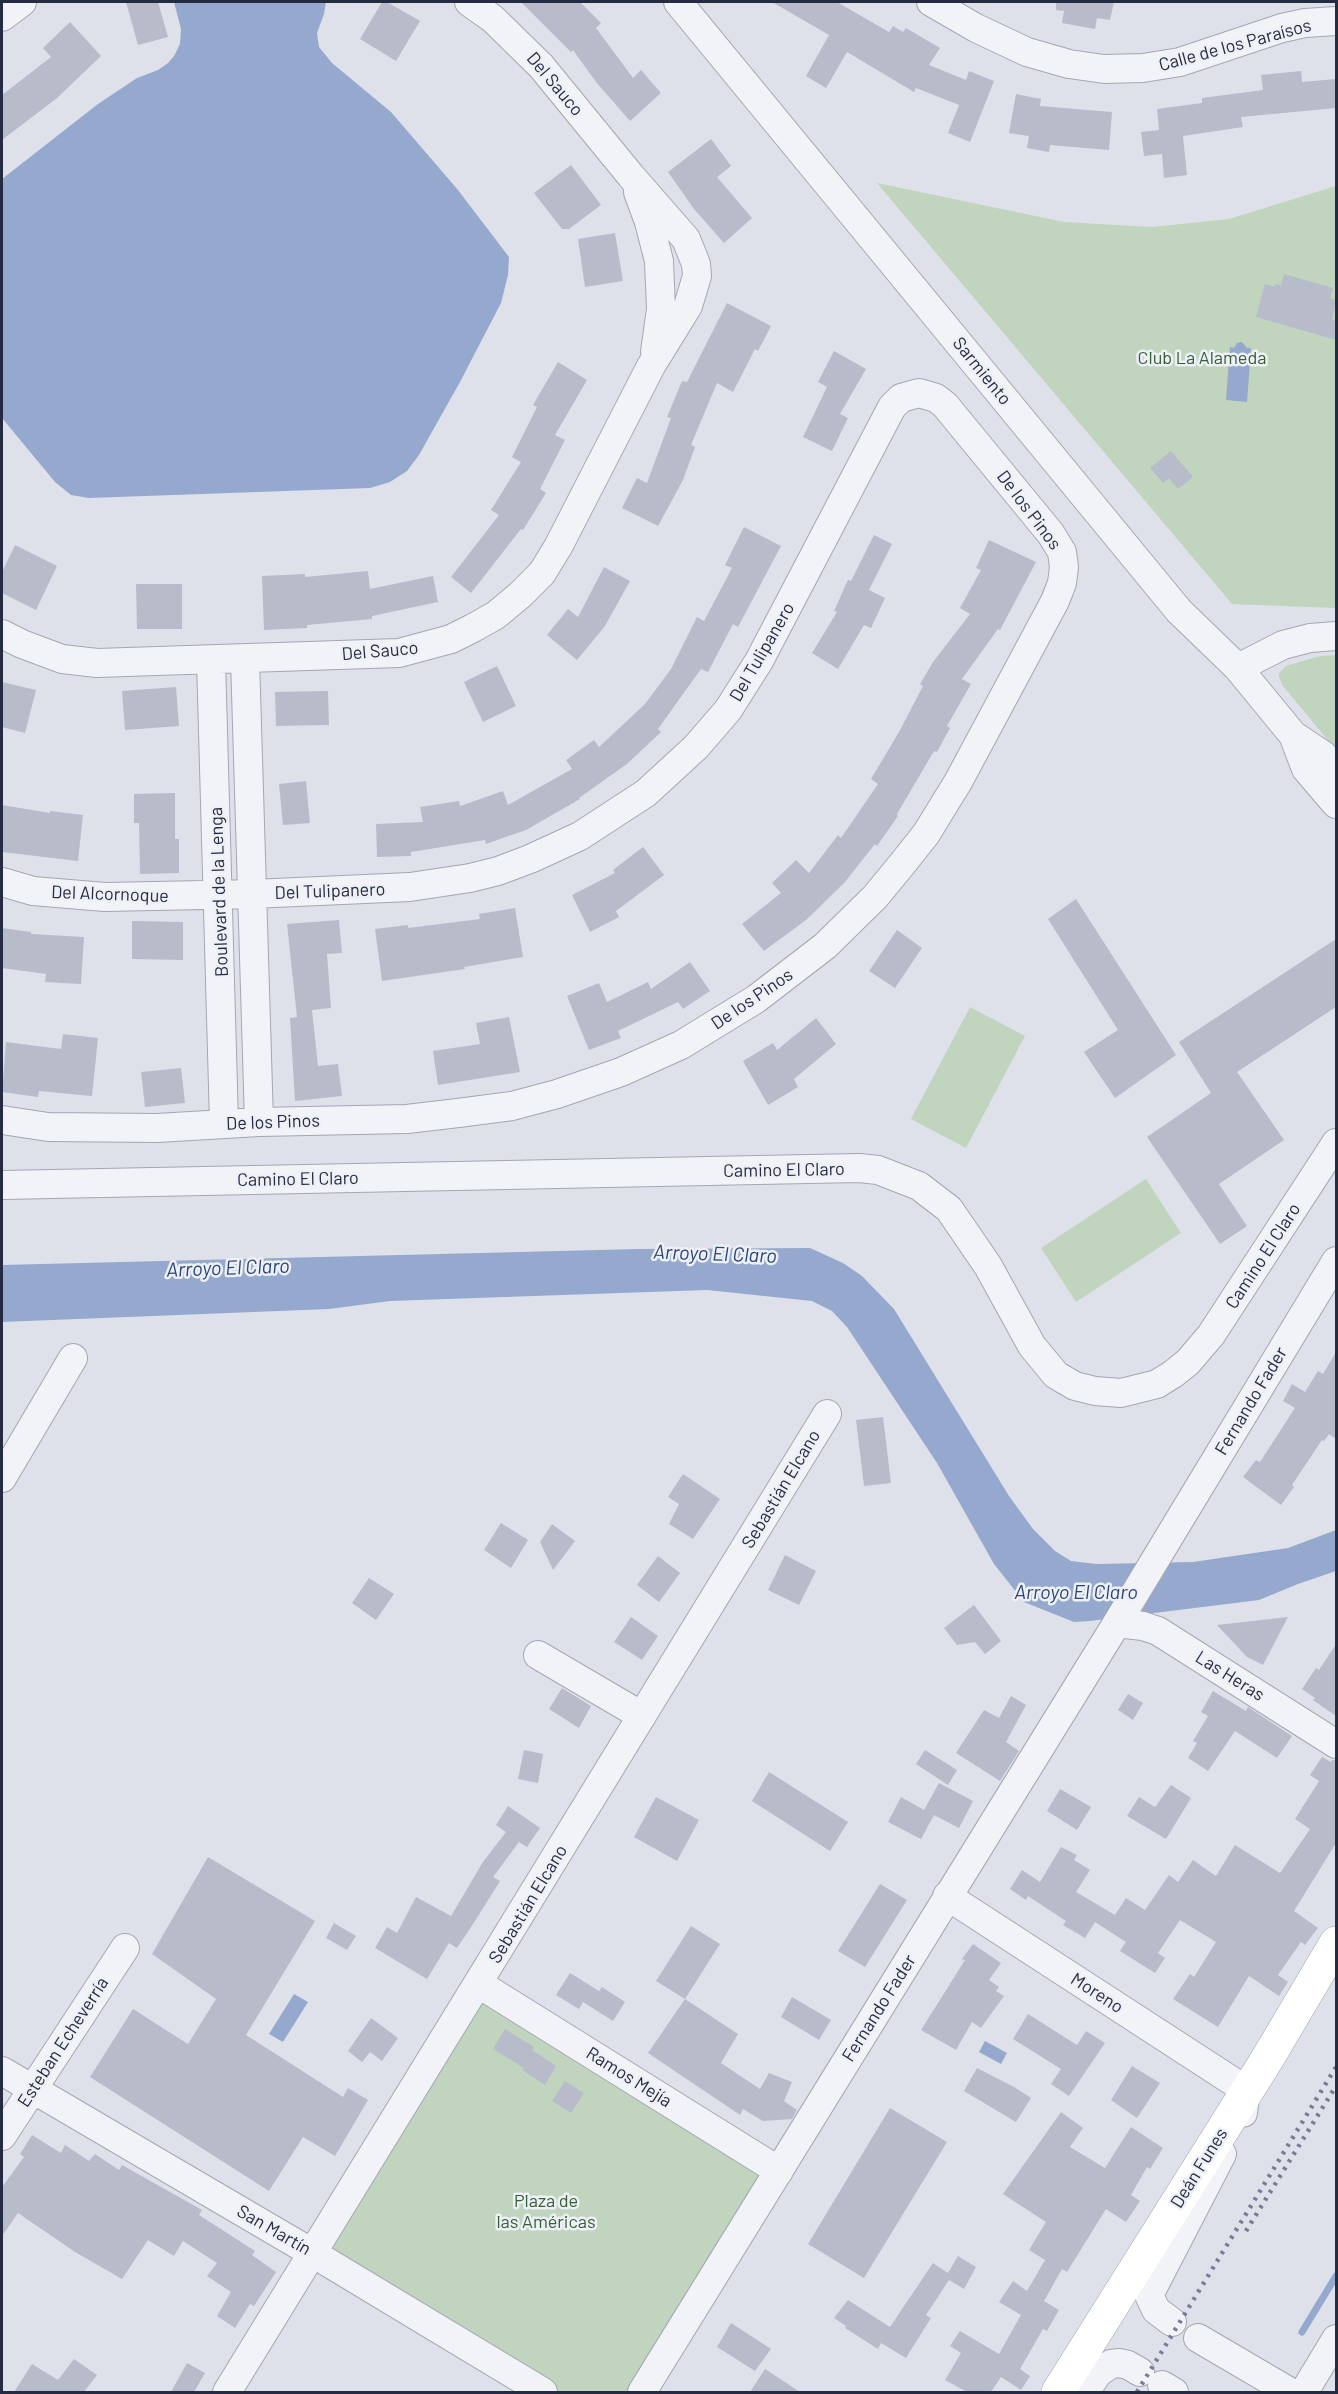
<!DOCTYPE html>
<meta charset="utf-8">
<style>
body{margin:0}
#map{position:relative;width:1338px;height:2394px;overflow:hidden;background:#dee1e9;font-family:Barlow,sans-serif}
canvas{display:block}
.frame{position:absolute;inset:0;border:3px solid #252c42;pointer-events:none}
</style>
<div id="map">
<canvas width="1338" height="2394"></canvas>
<div class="frame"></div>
</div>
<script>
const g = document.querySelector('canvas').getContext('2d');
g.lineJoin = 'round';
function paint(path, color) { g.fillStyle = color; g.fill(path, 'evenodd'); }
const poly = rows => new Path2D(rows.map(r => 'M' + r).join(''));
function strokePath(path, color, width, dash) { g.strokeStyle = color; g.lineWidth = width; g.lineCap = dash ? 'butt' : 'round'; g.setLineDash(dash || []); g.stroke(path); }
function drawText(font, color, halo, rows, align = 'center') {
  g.font = font + ' Barlow,sans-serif'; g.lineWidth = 5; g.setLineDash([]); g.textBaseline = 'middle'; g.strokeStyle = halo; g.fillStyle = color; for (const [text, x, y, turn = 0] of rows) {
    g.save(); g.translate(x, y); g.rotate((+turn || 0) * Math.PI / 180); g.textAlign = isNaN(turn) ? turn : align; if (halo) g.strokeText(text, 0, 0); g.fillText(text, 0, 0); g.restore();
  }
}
paint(poly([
 [877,183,1064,222,1152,227,1229,219,1336,186,1336,608,1232,604],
 [1336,655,1336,750,1283,686,1279,677,1279,673,1286,666,1320,656],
 [970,1007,1025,1036,966,1148,911,1119],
 [1146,1179,1181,1233,1076,1302,1041,1248],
 [481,2002,487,2002,759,2175,759,2182,631,2392,559,2392,337,2257,330,2248]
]), '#c1d4be');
paint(poly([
 [174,2,326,2,324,14,317,33,319,47,332,63,391,112,458,190,509,257,508,275,501,303,460,382,419,455,407,471,390,482,370,488,89,498,71,495,55,482,2,418,2,179,98,104,137,78,158,70,168,63,174,56,180,44,181,29],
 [1242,342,1247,348,1251,348,1247,402,1226,400,1230,347,1234,348,1237,343],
 [810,1248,843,1263,862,1276,894,1309,1009,1496,1033,1529,1055,1551,1071,1561,1096,1564,1193,1562,1288,1548,1336,1530,1336,1571,1298,1584,1259,1600,1090,1621,1074,1622,1024,1602,994,1564,937,1463,847,1327,832,1311,812,1301,707,1290,390,1301,329,1309,2,1322,2,1265,639,1249],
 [294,1994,308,2002,283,2042,269,2034],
 [985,2041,1007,2053,1001,2064,979,2052]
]), '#95a9ce');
strokePath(poly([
 [1302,2332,1336,2276]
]), '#95a9ce', 7);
paint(poly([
 [126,2,158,2,168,37,138,45],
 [382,2,387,2,420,21,396,61,360,39],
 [521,2,580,2,601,23,596,28,633,78,641,70,661,93,630,121,596,82,573,50,571,52],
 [772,2,837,2,889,32,893,26,903,32,906,28,940,48,929,65,966,80,969,71,994,81,970,142,948,133,959,105,916,88,914,92,847,52,826,88,806,76,829,35],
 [1056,2,1114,2,1110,20,1097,18,1095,29,1062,23,1064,11,1056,10],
 [70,22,101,56,57,98,2,140,2,95,51,57,43,48],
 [1301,71,1302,82,1336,79,1336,108,1241,117,1243,127,1183,136,1187,175,1164,178,1162,154,1144,156,1141,132,1159,130,1157,109,1202,103,1202,98,1263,90,1261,75],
 [1016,94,1041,99,1040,106,1112,112,1109,150,1050,145,1049,152,1027,148,1029,136,1009,133],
 [711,139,731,166,717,177,752,218,724,243,694,209,668,172],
 [571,165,601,205,569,229,562,229,534,193],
 [615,233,623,281,585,287,578,239],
 [1284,274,1333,288,1330,298,1336,300,1332,320,1336,321,1336,340,1256,317,1265,284,1275,287,1275,284,1281,285],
 [727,303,771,326,758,351,755,349,733,392,717,383,691,445,695,447,683,480,658,526,622,508,637,478,647,483,671,418,667,417,682,381,687,382],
 [834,351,866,369,840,414,848,418,832,451,803,437,827,387,818,382],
 [558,362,587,380,555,435,565,440,540,489,546,493,523,530,521,529,471,593,451,577,499,515,491,510,521,462,512,457,537,407,533,405],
 [1171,451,1193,477,1178,489,1169,478,1163,483,1150,468],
 [744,527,781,546,738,627,733,624,708,672,701,669,658,729,661,732,627,764,579,798,580,799,526,830,486,844,485,840,411,852,411,856,377,857,376,824,423,822,420,807,459,801,460,806,503,791,508,805,572,769,566,760,594,740,599,747,645,704,671,669,697,617,704,621,732,568,725,565],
 [874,535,892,544,869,590,885,598,871,628,864,625,838,669,812,653,837,612,834,611,848,580,851,581],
 [989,540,1036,562,1000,630,998,629,962,679,971,684,947,726,950,728,937,752,934,751,897,814,898,816,877,846,875,844,845,882,806,920,764,951,742,924,781,893,772,883,796,860,809,873,838,835,841,838,878,784,871,779,899,732,923,686,920,684,933,662,970,614,960,608,981,570,976,568],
 [15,545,57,566,36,610,2,593,2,572],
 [604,567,630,581,605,626,577,660,547,635,568,609,578,617],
 [368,571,370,589,433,576,438,602,372,616,372,619,307,625,307,628,264,630,262,576,305,574,305,577],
 [136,584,182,584,182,629,137,629],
 [497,666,516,706,483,722,464,682],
 [2,682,36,690,25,733,2,727],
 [176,687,179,726,125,730,122,691],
 [328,691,329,725,276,726,275,692],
 [306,781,310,823,283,825,279,784],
 [175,793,175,839,179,839,179,873,140,874,139,823,134,823,134,794],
 [2,805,50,813,50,811,83,815,78,861,2,852],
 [643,847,664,875,616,911,619,917,590,932,572,895,615,873,613,870],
 [1076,899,1176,1055,1115,1098,1084,1052,1118,1030,1048,919],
 [515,908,523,957,464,967,465,969,382,981,375,929,408,925,408,928,480,919,479,914],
 [339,920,342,953,327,954,331,1008,312,1010,318,1066,338,1064,342,1096,295,1101,290,1018,297,1017,287,924],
 [132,921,183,922,183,960,132,959],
 [2,928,31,932,31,934,84,937,81,984,45,982,46,974,2,968],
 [897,930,922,948,895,988,869,971],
 [1336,939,1336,1007,1237,1072,1284,1140,1219,1184,1247,1226,1220,1244,1147,1137,1211,1093,1179,1042],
 [690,962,710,991,683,1009,678,1002,618,1031,621,1038,589,1050,567,996,599,983,607,1002,648,982,651,989],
 [509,1017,520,1072,438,1085,433,1051,480,1044,476,1023],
 [816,1018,836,1044,794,1079,798,1087,768,1105,743,1061,773,1043,777,1050],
 [63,1034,98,1038,92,1096,39,1091,38,1097,2,1092,6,1042,61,1049],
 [181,1068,185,1103,145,1107,141,1072],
 [1336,1352,1336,1439,1329,1434,1324,1441,1322,1440,1292,1485,1294,1487,1281,1505,1243,1477,1256,1460,1260,1462,1295,1408,1283,1401,1292,1384,1305,1392,1318,1371,1323,1374],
 [883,1417,891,1483,864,1486,856,1420],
 [683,1474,720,1499,693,1539,669,1524,679,1504,668,1497],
 [501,1523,528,1540,511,1568,484,1550],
 [552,1524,575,1541,553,1570,540,1542],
 [785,1555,816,1571,799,1605,768,1590],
 [658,1556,680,1573,659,1602,637,1585],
 [369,1578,394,1594,376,1620,352,1603],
 [974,1605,1001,1641,985,1654,975,1642,957,1645,944,1628],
 [631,1617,658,1636,642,1660,614,1642],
 [1288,1617,1263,1665,1247,1657,1217,1625],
 [1336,1644,1336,1716,1313,1700,1315,1698,1302,1689,1316,1668,1319,1670],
 [562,1688,591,1706,579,1728,549,1709],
 [1213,1691,1246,1711,1248,1707,1292,1736,1277,1758,1235,1731,1208,1771,1188,1758,1197,1743,1193,1741,1208,1716,1201,1712],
 [1128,1694,1143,1703,1133,1720,1118,1710],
 [1011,1696,1026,1705,1006,1742,1019,1751,1000,1781,956,1753,984,1710,999,1718],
 [524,1750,543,1754,538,1783,518,1779],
 [925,1750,957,1770,948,1785,916,1764],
 [1322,1757,1331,1762,1332,1760,1336,1760,1336,1843,1294,1911,1318,1928,1305,1945,1301,1942,1278,1975,1288,1982,1279,1996,1249,1976,1218,2027,1173,1999,1190,1974,1194,1977,1216,1942,1180,1920,1158,1953,1165,1958,1155,1973,1120,1951,1126,1942,1095,1922,1085,1938,1063,1925,1066,1921,1028,1896,1026,1900,1010,1889,1022,1870,1040,1882,1061,1847,1077,1855,1074,1860,1090,1870,1076,1892,1115,1915,1126,1898,1145,1910,1169,1875,1178,1882,1193,1860,1216,1876,1235,1845,1280,1873,1310,1829,1295,1819,1319,1781,1310,1775],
 [769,1772,848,1822,830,1851,752,1801],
 [939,1783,973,1801,959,1828,934,1815,921,1839,888,1822,901,1797,924,1810],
 [1171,1785,1191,1798,1166,1839,1127,1816,1139,1797,1155,1807],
 [1060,1789,1091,1807,1077,1830,1047,1811],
 [656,1797,699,1820,677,1861,634,1837],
 [508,1806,540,1828,527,1847,519,1842,493,1877,500,1881,475,1921,457,1948,449,1943,427,1979,375,1948,387,1927,397,1933,416,1897,451,1916,483,1862,506,1832,496,1825],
 [208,1857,315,1921,246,2035,343,2097,348,2088,368,2100,335,2156,303,2137,269,2191,90,2077,133,2009,188,2044,216,1999,152,1954],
 [880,1884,907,1900,865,1967,838,1951],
 [334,1923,356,1936,347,1950,326,1938],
 [691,1926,720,1944,685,1999,656,1981],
 [973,1944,1001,1963,989,1980,999,1987,996,1991,1004,1996,981,2028,972,2022,956,2050,921,2030,965,1960,962,1959],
 [570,1973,599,1991,602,1987,625,2002,613,2021,583,2002,579,2009,556,1995],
 [792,1997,831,2020,819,2040,781,2017],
 [685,1999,738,2034,721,2063,760,2089,769,2073,792,2082,784,2101,797,2110,792,2119,763,2121,743,2109,740,2115,648,2053],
 [1028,2014,1077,2045,1086,2031,1105,2043,1069,2096,1051,2084,1061,2069,1013,2039],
 [371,2018,398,2038,382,2061,370,2052,362,2062,348,2051],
 [505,2029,534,2047,532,2050,556,2066,545,2085,522,2070,524,2068,493,2049],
 [1132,2066,1160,2083,1137,2118,1111,2100],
 [977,2068,1014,2087,1031,2098,1016,2122,964,2091],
 [565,2081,584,2093,571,2113,552,2101],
 [890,2108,947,2142,864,2278,808,2244],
 [1061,2112,1083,2128,1070,2147,1105,2168,1131,2127,1163,2148,1150,2169,1147,2167,1131,2195,1140,2201,1126,2222,1106,2209,1067,2272,1062,2269,1044,2301,1059,2310,1047,2331,1043,2329,1020,2369,1030,2376,1021,2390,1001,2377,991,2392,967,2392,945,2380,961,2353,950,2346,960,2331,999,2354,1021,2315,999,2302,1013,2281,1027,2291,1045,2260,1029,2250,1046,2222,1003,2194],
 [32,2135,61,2153,65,2145,89,2161,95,2154,119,2170,122,2165,202,2210,199,2215,255,2251,252,2255,276,2272,254,2306,250,2304,235,2328,217,2316,231,2292,207,2276,217,2263,183,2241,174,2256,148,2240,122,2279,75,2252,18,2213,2,2236,2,2187,24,2157,20,2154],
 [958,2256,976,2267,964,2289,949,2280,926,2315,931,2318,906,2358,881,2343,878,2349,845,2328,846,2326,834,2318,848,2300,890,2327,933,2263,948,2273],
 [731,2323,771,2349,755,2371,717,2347],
 [74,2359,97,2375,84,2392,14,2392,32,2364,58,2380],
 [187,2363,205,2373,194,2392,171,2392],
 [765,2369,800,2392,750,2392]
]), '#b8bcca');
const minor = poly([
 [678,2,1179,611,1238,668,1293,735,1306,769,1336,804],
 [931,2,976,28,1027,52,1069,64,1104,69,1143,68,1180,62,1282,28,1305,23,1336,21],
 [2,17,22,2],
 [638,192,649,222,659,261,661,309,655,352],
 [2,634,22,644,62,659,97,663,399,653,451,639,473,628,496,615,520,595,542,573,558,547,651,366,688,306,697,276,696,264,686,239,631,176,541,66,493,19,469,2],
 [245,659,259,1122],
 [211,660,224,1123],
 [1238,668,1283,645,1310,638,1336,636],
 [1293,735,1323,755,1336,771],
 [2,882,33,891,105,897,252,894,410,887,470,878,498,871,530,859,580,836,646,793,696,747,728,710,759,661,892,407,901,398,919,393,936,398,945,405,1051,534,1062,552,1064,567,1062,583,1055,601,958,782,926,834,903,863,875,897,825,946,756,999,681,1045,621,1072,557,1094,512,1106,458,1113,407,1119,259,1122,157,1128,48,1127,2,1120],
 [2,1185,859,1168,878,1170,919,1186,949,1209,988,1266,1032,1346,1056,1375,1075,1386,1095,1391,1121,1393,1157,1384,1173,1374,1188,1362,1211,1335,1336,1143],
 [2,1478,73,1358],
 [1117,1623,1143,1626,1158,1631,1336,1744],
 [538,1655,642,1716],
 [947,1896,1246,2090,1243,2113],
 [479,1984,779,2171],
 [2,2071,314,2254,543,2392],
 [2,2136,125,1948],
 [1172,2322,1156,2310,1149,2295,1222,2154],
 [1198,2338,1290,2392],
 [1162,2385,1174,2392],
 [227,2392,827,1414],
 [642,2392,1117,1623,1336,1261],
 [1085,2392,1098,2373,1111,2364,1119,2363,1128,2365,1140,2372],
 [1304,2392,1336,2339]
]);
const major = poly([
 [1058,2392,1266,2061,1336,1943]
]);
strokePath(minor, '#a3a7b4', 30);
strokePath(major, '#9ca3b6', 34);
strokePath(minor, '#f1f3f7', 28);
strokePath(major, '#fff', 33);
strokePath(poly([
 [1246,2231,1336,2086],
 [1137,2392,1336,2067]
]), '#767d95', 4.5, [3, 6]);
drawText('18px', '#252c42', '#eef0f7', [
 ["Calle de los Paraísos",1235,45,-15],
 ["Del Sauco",555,84,50],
 ["Sarmiento",982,371,51],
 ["De los Pinos",1029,510,53],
 ["Del Sauco",380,651,-5],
 ["Del Tulipanero",762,652,-60],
 ["Del Tulipanero",330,891,-2],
 ["Boulevard de la Lenga",219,892,-92],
 ["Del Alcornoque",110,894,2],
 ["De los Pinos",752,999,-34],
 ["De los Pinos",273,1122,-2],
 ["Camino El Claro",784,1170,-1],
 ["Camino El Claro",298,1179,-1],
 ["Camino El Claro",1263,1256,-57],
 ["Fernando Fader",1251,1401,-59],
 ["Sebastián Elcano",781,1489,-59],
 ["Las Heras",1230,1676,32],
 ["Sebastián Elcano",528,1904,-59],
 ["Moreno",1097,1993,33],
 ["Fernando Fader",879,2008,-58],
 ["Esteban Echeverría",63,2042,-57],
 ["Ramos Mejía",629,2077,32],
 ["Deán Funes",1199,2168,-58],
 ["San Martín",274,2230,30]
]);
drawText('18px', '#345f31', '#eef0f7', [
 ["Club La Alameda",1202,358],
 ["Plaza de",546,2201],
 ["las Américas",546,2222]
]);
drawText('italic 20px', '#2b447a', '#eef0f7', [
 ["Arroyo El Claro",715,1254,2],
 ["Arroyo El Claro",228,1268,-2],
 ["Arroyo El Claro",1076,1592]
]);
</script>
